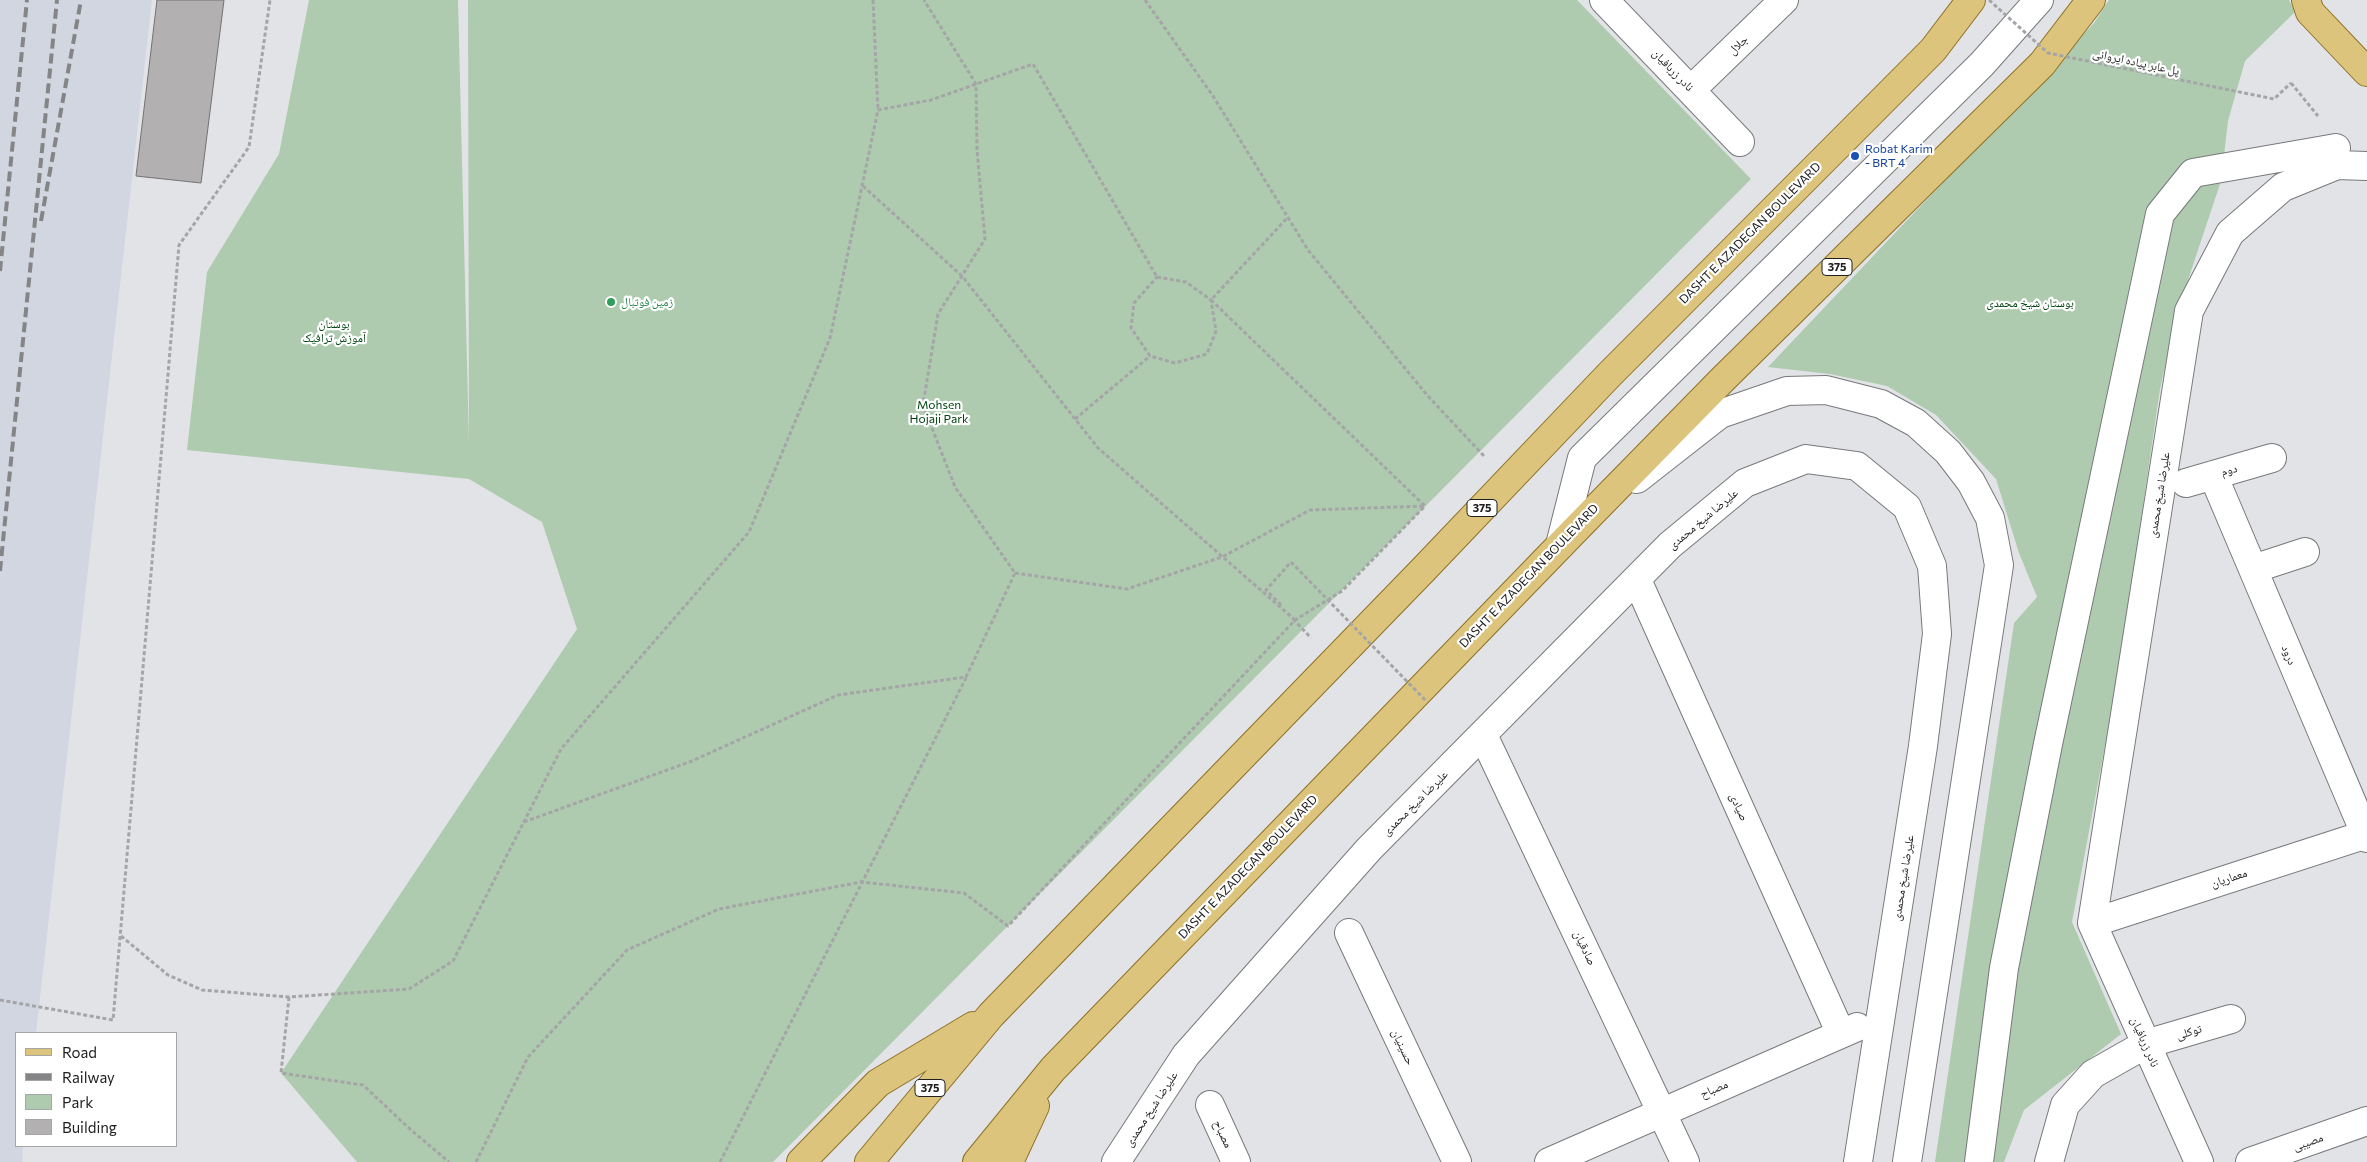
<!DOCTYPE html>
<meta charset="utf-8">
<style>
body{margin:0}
#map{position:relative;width:2367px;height:1162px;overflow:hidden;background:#e2e3e6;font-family:Commissioner,sans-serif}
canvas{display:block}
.legend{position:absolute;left:15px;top:1032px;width:162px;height:115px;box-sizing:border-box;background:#fff;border:1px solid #a6a6a6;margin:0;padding:6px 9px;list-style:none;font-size:15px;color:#202021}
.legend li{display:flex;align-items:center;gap:10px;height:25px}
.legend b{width:25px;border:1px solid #a6a6a6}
</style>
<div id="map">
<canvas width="2367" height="1162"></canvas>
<ul class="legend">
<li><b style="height:6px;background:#ddc47d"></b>Road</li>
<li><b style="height:6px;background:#858587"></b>Railway</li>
<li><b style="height:14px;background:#aecbaf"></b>Park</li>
<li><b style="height:14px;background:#b3b0b1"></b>Building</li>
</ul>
</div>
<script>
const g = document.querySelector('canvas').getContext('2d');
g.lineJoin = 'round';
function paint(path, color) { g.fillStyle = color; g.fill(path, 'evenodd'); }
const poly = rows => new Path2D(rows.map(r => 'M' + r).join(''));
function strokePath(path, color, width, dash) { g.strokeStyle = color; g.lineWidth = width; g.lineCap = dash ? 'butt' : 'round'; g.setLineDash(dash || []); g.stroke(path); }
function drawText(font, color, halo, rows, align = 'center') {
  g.font = font + ' Commissioner,"Noto Naskh Arabic",sans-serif'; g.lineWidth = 4.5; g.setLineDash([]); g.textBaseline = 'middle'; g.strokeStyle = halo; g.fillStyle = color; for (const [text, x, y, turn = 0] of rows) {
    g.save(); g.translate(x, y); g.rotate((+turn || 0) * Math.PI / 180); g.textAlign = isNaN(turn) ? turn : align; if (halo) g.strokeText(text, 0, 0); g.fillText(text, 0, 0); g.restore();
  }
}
paint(poly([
 [0,0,152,0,36,1033,16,1033,16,1146,23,1146,22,1162,0,1162]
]), '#d2d6e0');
paint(poly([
 [309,0,458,0,469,443,468,0,1577,0,1751,179,773,1162,357,1162,281,1073,577,629,542,522,469,479,187,450,207,272,279,154],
 [2109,0,2289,0,2295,12,2245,61,2228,121,2221,181,2178,310,2160,389,2119,671,2072,922,2121,1034,2024,1110,2004,1162,1935,1162,2014,623,2037,597,2019,553,1996,479,1936,415,1887,386,1830,374,1768,367,2094,23]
]), '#aecbaf');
const building = poly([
 [157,0,224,0,201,183,136,176,157,0]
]);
paint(building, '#b3b0b1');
strokePath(building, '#747172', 1);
const minor = poly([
 [1604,0,1740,142],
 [1692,89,1784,0],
 [2213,475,2367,838],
 [1637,479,1720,414,1787,391,1826,390,1881,404,1916,423,1948,452,1971,482,1990,518,1999,565,1907,1162],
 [2186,483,2272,458],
 [1560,545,1582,458,1982,64,2039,0],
 [2253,569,2305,552],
 [1637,580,1841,1034],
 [1483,735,1685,1162],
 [2092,923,2189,311,2230,233,2283,187,2337,165,2367,166],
 [2092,923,2367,834],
 [2092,923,2199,1162],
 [1349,933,1457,1162],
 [1210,1105,1236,1162],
 [1116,1162,1186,1055,1369,849,1670,545,1745,483,1806,459,1857,466,1907,507,1932,566,1937,634,1923,746,1858,1162],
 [1549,1162,1857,1027],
 [1979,1162,2004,968,2048,744,2160,214,2193,173,2336,148],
 [2049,1162,2065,1105,2093,1074,2146,1044,2231,1019],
 [2250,1162,2367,1121]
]);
const major = poly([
 [2306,0,2310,12,2367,72],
 [801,1162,878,1083,973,1026],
 [869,1162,991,1015,1423,570,1609,375,1933,50,1971,0],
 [977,1162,1053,1069,1576,529,1721,381,2042,64,2091,0],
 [1009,1162,1035,1106]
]);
strokePath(minor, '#78797c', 30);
strokePath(major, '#8d7124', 30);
strokePath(poly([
 [873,0,878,110],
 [1145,0,1213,96,1308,250,1427,395,1484,456],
 [2291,83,2318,116],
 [863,186,962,276,1098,448,1295,620],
 [1157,277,1186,282,1211,300,1216,331,1207,354,1175,363,1150,356,1131,328,1134,303,1157,277],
 [1075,419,1150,356],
 [1015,573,1127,589,1222,557,1310,510,1425,506],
 [1281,605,1266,590,1291,562],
 [1293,619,1311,638],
 [524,822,692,761,838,695,966,677,1015,573,955,487,923,405,938,314,985,239,977,150,976,84,924,0],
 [121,936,168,975,202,990,289,997,409,989,453,961,561,749,749,532,830,338,878,110,931,100,1033,64,1157,277],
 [289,997,281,1073,363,1085,411,1130,449,1162],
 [0,1000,113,1020,179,245,249,147,270,0],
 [476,1162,528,1057,627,950,719,909,861,882,964,893,1008,926,1295,620,1342,591,1425,506,1211,300,1288,217],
 [720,1162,966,678]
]), '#a5a5a8', 3, [4, 2.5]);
strokePath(minor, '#fff', 28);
strokePath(major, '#ddc47d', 28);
strokePath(poly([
 [41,221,81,0],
 [0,271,27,0],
 [0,571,57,0]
]), '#858587', 4, [10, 5]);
strokePath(poly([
 [1989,0,2048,53,2274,99,2291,83],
 [1291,562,1427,702]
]), '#a5a5a8', 3, [4, 2.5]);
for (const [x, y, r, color] of [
 [1855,156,5,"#1a4fb4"],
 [611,302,5,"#2e9e5b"]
]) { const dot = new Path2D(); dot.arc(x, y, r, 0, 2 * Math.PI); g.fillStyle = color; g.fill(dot); strokePath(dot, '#fff', 2); }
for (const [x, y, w] of [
 [1837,267,30],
 [1482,508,30],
 [930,1088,30]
]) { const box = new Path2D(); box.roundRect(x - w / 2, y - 8.5, w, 17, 4); g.fillStyle = '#fff'; g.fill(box); strokePath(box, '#202021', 1); }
drawText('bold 11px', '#202021', null, [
 ["375",1837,267],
 ["375",1482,508],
 ["375",930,1088]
]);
drawText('12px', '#202021', '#fff', [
 ["جلال",1738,45,-44],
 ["پل عابر پیاده ایروانی",2136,62,12],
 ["نادر زربافیان",1673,70,46],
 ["DASHT E AZADEGAN BOULEVARD",1750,233,-45],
 ["دوم",2229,470,-16],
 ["علیرضا شیخ محمدی",2159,495,-81],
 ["علیرضا شیخ محمدی",1703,519,-40],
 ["DASHT E AZADEGAN BOULEVARD",1529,576,-46],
 ["درود",2289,655,67],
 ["علیرضا شیخ محمدی",1415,803,-45],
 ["صیادی",1739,807,66],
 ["DASHT E AZADEGAN BOULEVARD",1248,867,-46],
 ["علیرضا شیخ محمدی",1903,878,-81],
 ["معماریان",2229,878,-18],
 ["صادقیان",1585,948,65],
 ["توکلی",2189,1032,-17],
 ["نادر زربافیان",2145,1042,66],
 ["حسینیان",1403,1047,65],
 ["مصباح",1714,1089,-23],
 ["علیرضا شیخ محمدی",1151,1109,-57],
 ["مصباح",1223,1134,65],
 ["مصیبی",2308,1142,-19]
]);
drawText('12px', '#164399', '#fff', [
 ["Robat Karim",1865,149],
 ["- BRT 4",1865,163]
], 'left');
drawText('12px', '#27864d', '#fff', [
 ["زمین فوتبال",621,302]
], 'left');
drawText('12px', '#004410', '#fff', [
 ["بوستان شیخ محمدی",2030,303],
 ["بوستان",334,324],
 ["آموزش ترافیک",334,338],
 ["Mohsen",939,405],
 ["Hojaji Park",939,419]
]);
</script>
